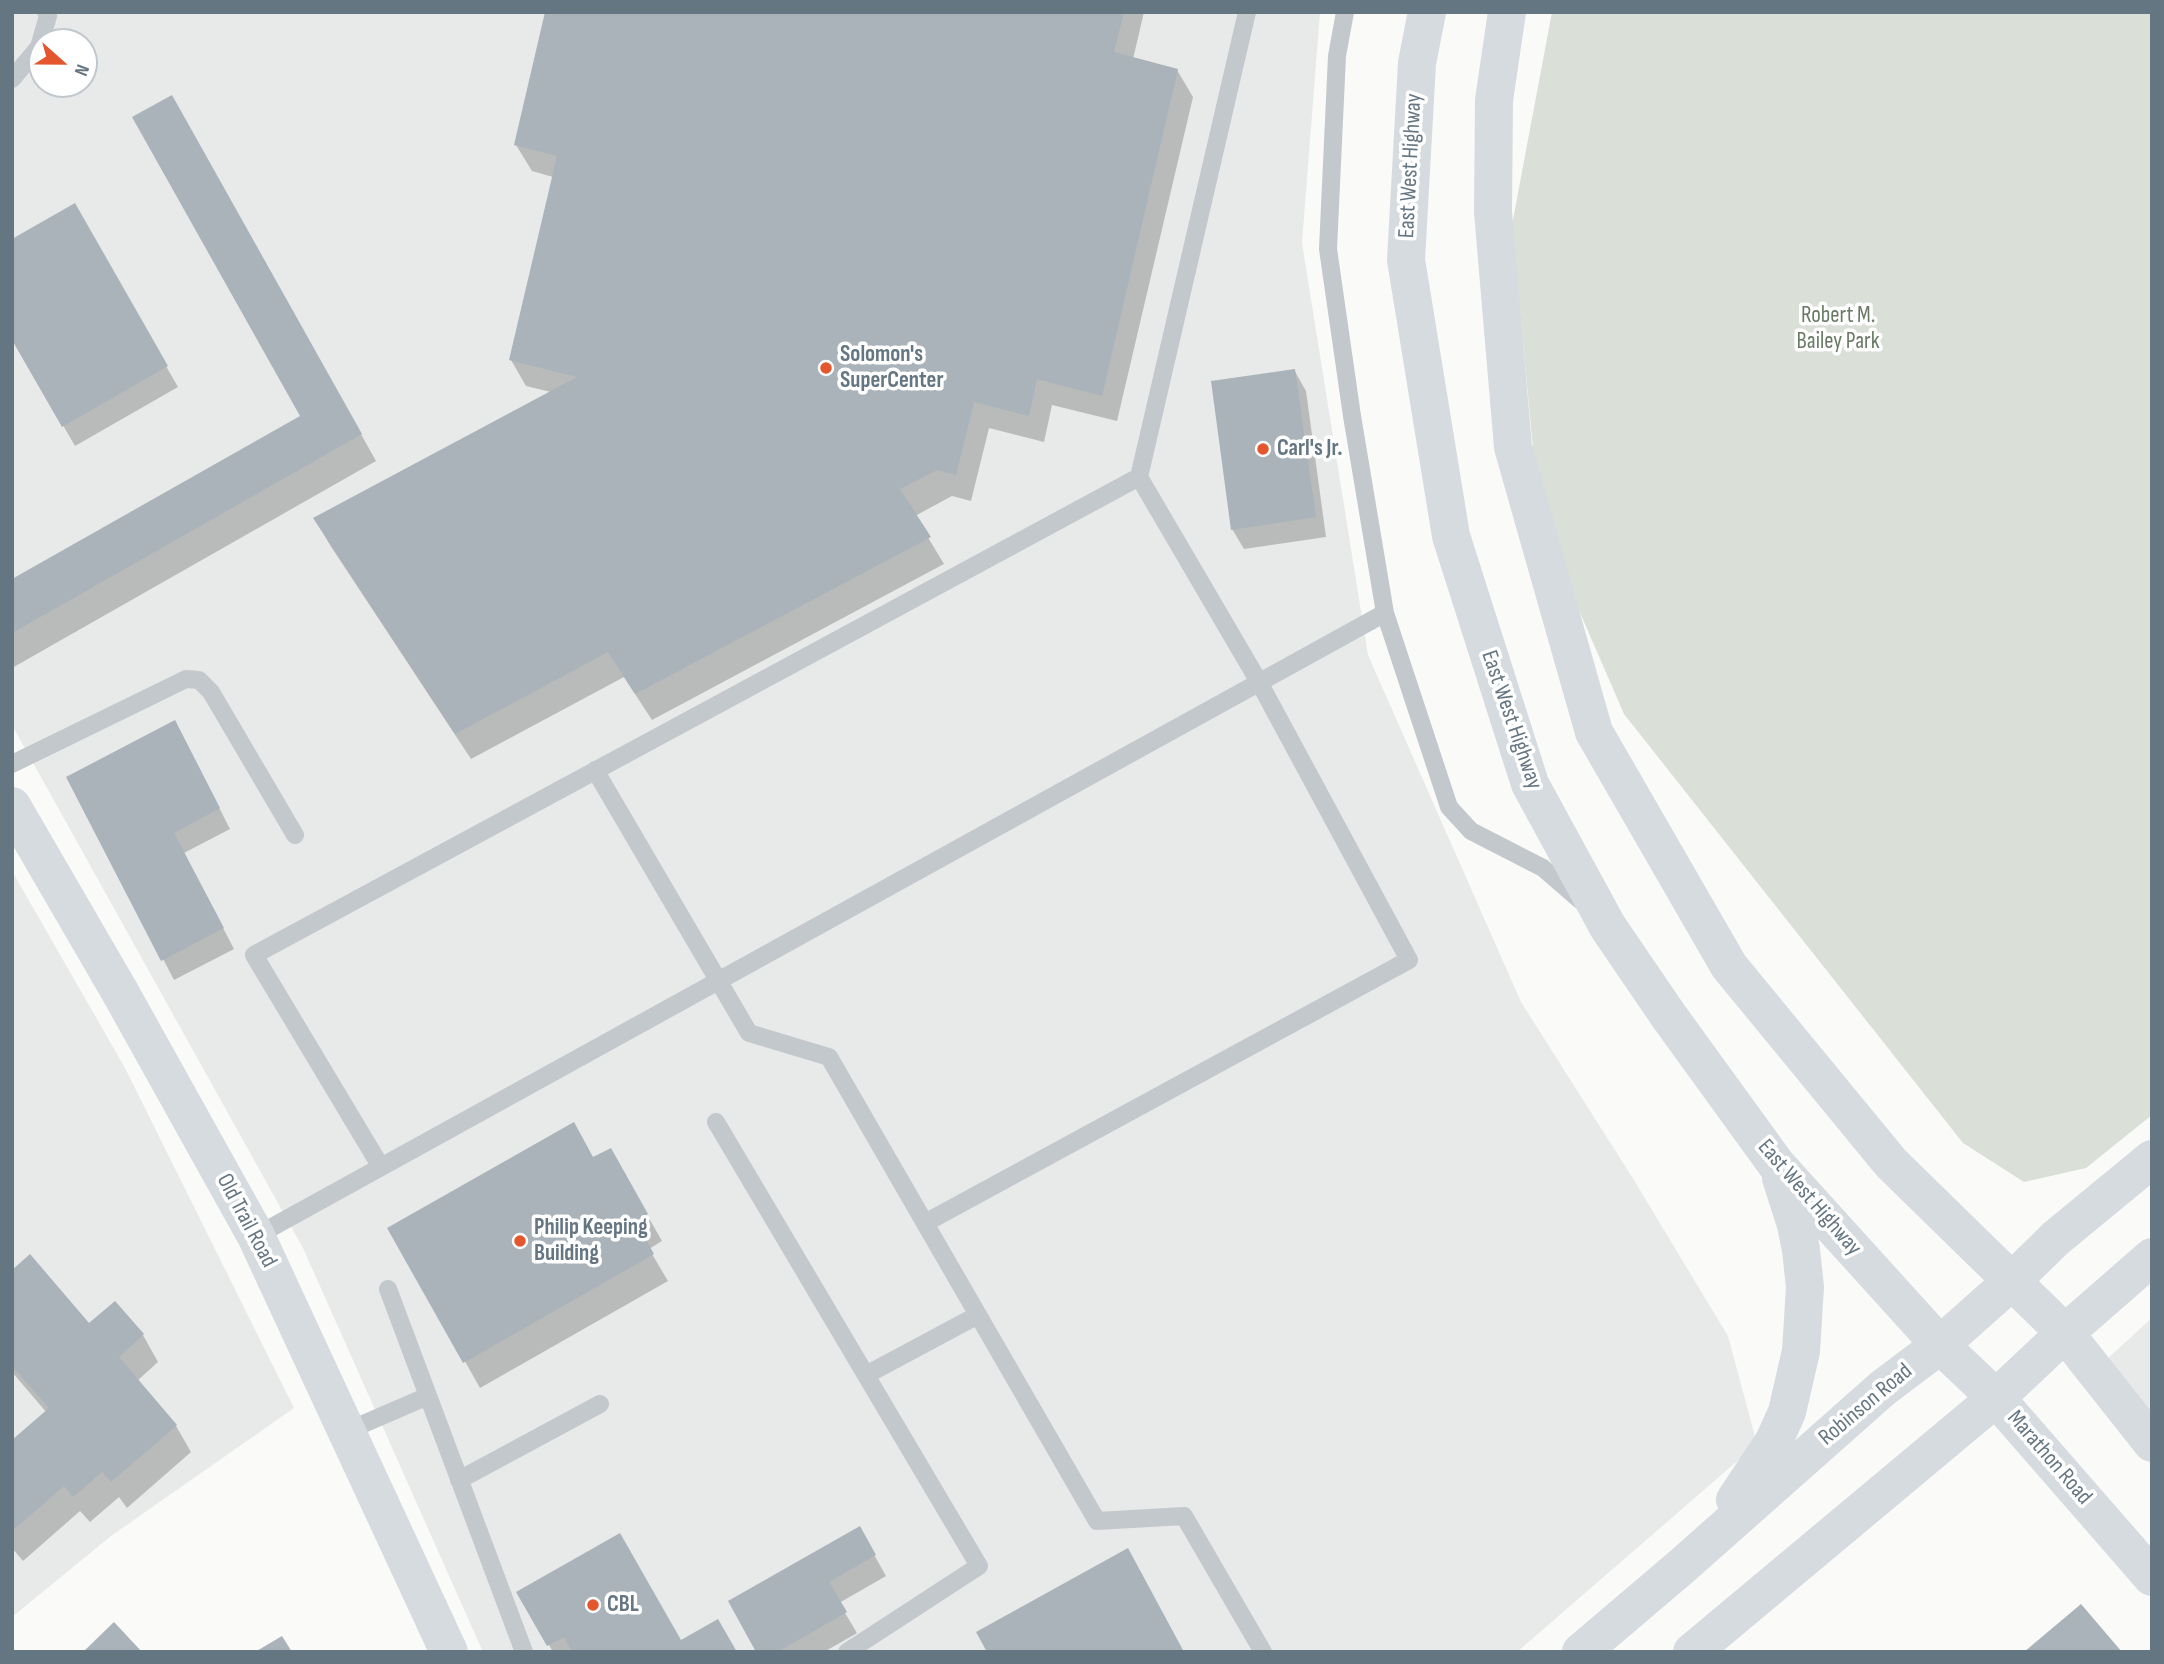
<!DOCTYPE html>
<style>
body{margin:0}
#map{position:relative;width:2164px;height:1664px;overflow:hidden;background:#fafaf8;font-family:"Sofia Sans Condensed",sans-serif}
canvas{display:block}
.frame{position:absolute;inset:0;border:14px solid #657683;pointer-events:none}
.north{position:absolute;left:28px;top:28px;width:70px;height:70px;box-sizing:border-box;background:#fff;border:2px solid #c1c8cd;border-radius:50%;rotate:111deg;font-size:19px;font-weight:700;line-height:28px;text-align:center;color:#657683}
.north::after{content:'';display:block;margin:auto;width:24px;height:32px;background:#e4572e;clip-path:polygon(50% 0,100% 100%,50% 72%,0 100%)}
</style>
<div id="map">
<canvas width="2164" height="1664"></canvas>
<div class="frame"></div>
<div class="north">N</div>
</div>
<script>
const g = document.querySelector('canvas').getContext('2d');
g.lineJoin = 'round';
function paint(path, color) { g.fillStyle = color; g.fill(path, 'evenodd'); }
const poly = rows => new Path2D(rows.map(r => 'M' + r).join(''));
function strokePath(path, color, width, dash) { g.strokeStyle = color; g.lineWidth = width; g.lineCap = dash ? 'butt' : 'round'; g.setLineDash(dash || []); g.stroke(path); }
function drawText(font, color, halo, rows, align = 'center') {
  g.font = font + ' "Sofia Sans Condensed",sans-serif'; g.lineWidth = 7; g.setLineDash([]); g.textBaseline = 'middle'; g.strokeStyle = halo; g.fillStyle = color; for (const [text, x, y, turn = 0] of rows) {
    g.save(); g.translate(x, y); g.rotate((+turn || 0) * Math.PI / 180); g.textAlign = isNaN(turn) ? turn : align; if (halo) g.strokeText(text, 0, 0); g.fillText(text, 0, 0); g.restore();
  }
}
paint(poly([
 [12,12,1320,12,1302,243,1368,655,1521,1002,1632,1177,1728,1336,1757,1444,1517,1652,483,1652,303,1248,12,725],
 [42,42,84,42,84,84,42,84],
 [12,871,125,1068,294,1408,111,1536,12,1617],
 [2152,1318,2152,1437,2096,1369]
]), '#e8e9e9');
paint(poly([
 [1552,12,2152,12,2152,1115,2086,1168,2024,1182,1963,1143,1624,714,1578,608,1534,459,1512,225]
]), '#dadfd7');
paint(poly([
 [547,12,1144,12,1133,59,1177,70,1193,97,1117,421,1052,405,1044,442,989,428,971,501,952,496,915,516,944,564,652,720,624,677,471,759,330,545,315,519,551,392,526,386,511,360,553,177,532,171,516,145],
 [187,124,376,461,12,668,12,581,303,416],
 [74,206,178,387,75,446,12,337],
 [1294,370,1306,391,1326,537,1244,549,1232,529],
 [186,743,230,829,184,853,234,949,174,980,69,778],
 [610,1150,662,1241,649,1249,668,1281,480,1388,390,1228,593,1159],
 [12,1272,89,1325,115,1303,143,1335,158,1362,137,1381,176,1426,191,1452,127,1508,119,1497,90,1522,80,1511,23,1561,12,1548,12,1443,47,1413,12,1372],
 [859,1528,886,1576,839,1603,857,1633,824,1652,758,1652],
 [519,1593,680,1642,735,1652,553,1652]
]), '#0003');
paint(poly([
 [545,12,1124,12,1114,52,1178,69,1102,396,1037,379,1029,416,974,402,956,475,937,470,900,489,931,537,635,694,608,652,455,734,313,518,577,377,509,360,557,156,514,145],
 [172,95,362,434,12,633,12,579,300,416,132,117],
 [75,203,168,366,62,427,12,340,12,239],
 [1295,369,1316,517,1231,530,1211,381],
 [175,720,220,808,174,833,224,928,161,961,66,777],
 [574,1122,593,1157,611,1148,648,1214,635,1221,654,1254,463,1363,387,1228],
 [30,1254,89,1323,115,1301,144,1334,119,1357,177,1425,111,1482,102,1472,73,1497,64,1486,12,1531,12,1440,49,1408,12,1366,12,1270],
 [860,1526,876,1555,829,1582,847,1612,777,1652,756,1652,728,1601],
 [620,1533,681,1640,718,1619,737,1652,572,1652,564,1637,547,1646,516,1592],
 [1128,1548,1184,1652,987,1652,976,1632],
 [2081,1604,2122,1652,2024,1652],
 [114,1622,142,1652,83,1652],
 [282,1636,292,1652,255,1652]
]), '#aab3b9');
strokePath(poly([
 [1345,12,1337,56,1328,249,1352,416,1385,613,1449,807,1471,831,1543,868,1580,900],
 [12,79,39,47,48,16,46,12],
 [12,764,186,679,199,680,211,692,295,835],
 [595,770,749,1033,829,1057,1097,1521,1184,1516,1263,1652],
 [716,1122,979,1566,847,1652],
 [381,1167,254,955,1139,477],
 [925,1223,1409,960,1259,682,1139,477,1247,12],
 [256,1236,1385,613],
 [388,1289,524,1652],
 [866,1375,978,1315],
 [347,1431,428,1396],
 [459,1480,600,1404]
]), '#c3c8cc', 18);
strokePath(poly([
 [12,806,120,992,256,1236,449,1652],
 [2012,1281,2056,1238,2152,1159],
 [2065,1333,2152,1257]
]), '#d6dbdf', 38);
strokePath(poly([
 [2065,1333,2152,1443],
 [1996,1398,2152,1577]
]), '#d6dbdf', 38);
strokePath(poly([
 [1427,12,1417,63,1406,260,1451,536,1530,784,1608,927,1668,1015,1776,1164,1940,1345,1996,1398],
 [1507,12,1494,100,1493,212,1513,447,1594,732,1729,966,1891,1163,2065,1333,1996,1398,1692,1652],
 [1735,1500,1774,1441,1787,1412,1801,1351,1805,1287,1801,1250,1796,1225,1781,1178],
 [1581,1652,1681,1567,1883,1388,1940,1345,2012,1281]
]), '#d6dbdf', 38);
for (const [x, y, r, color] of [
 [826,368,7,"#e4572e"],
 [1263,449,7,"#e4572e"],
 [520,1241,7,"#e4572e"],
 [593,1605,7,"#e4572e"]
]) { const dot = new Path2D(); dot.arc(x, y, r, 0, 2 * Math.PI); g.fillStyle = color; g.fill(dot); strokePath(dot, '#fff', 2.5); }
drawText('23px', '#657683', '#fff', [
 ["East West Highway",1411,166,-87],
 ["East West Highway",1511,720,71],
 ["East West Highway",1809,1198,49],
 ["Old Trail Road",246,1221,62],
 ["Robinson Road",1866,1405,-40],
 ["Marathon Road",2049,1458,49]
]);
drawText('23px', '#687a64', '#fff', [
 ["Robert M.",1838,316],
 ["Bailey Park",1838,342]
]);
drawText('bold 23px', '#657683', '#fff', [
 ["Solomon's",840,355],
 ["SuperCenter",840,381],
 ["Carl's Jr.",1277,449],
 ["Philip Keeping",534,1228],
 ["Building",534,1254],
 ["CBL",607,1605]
], 'left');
</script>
